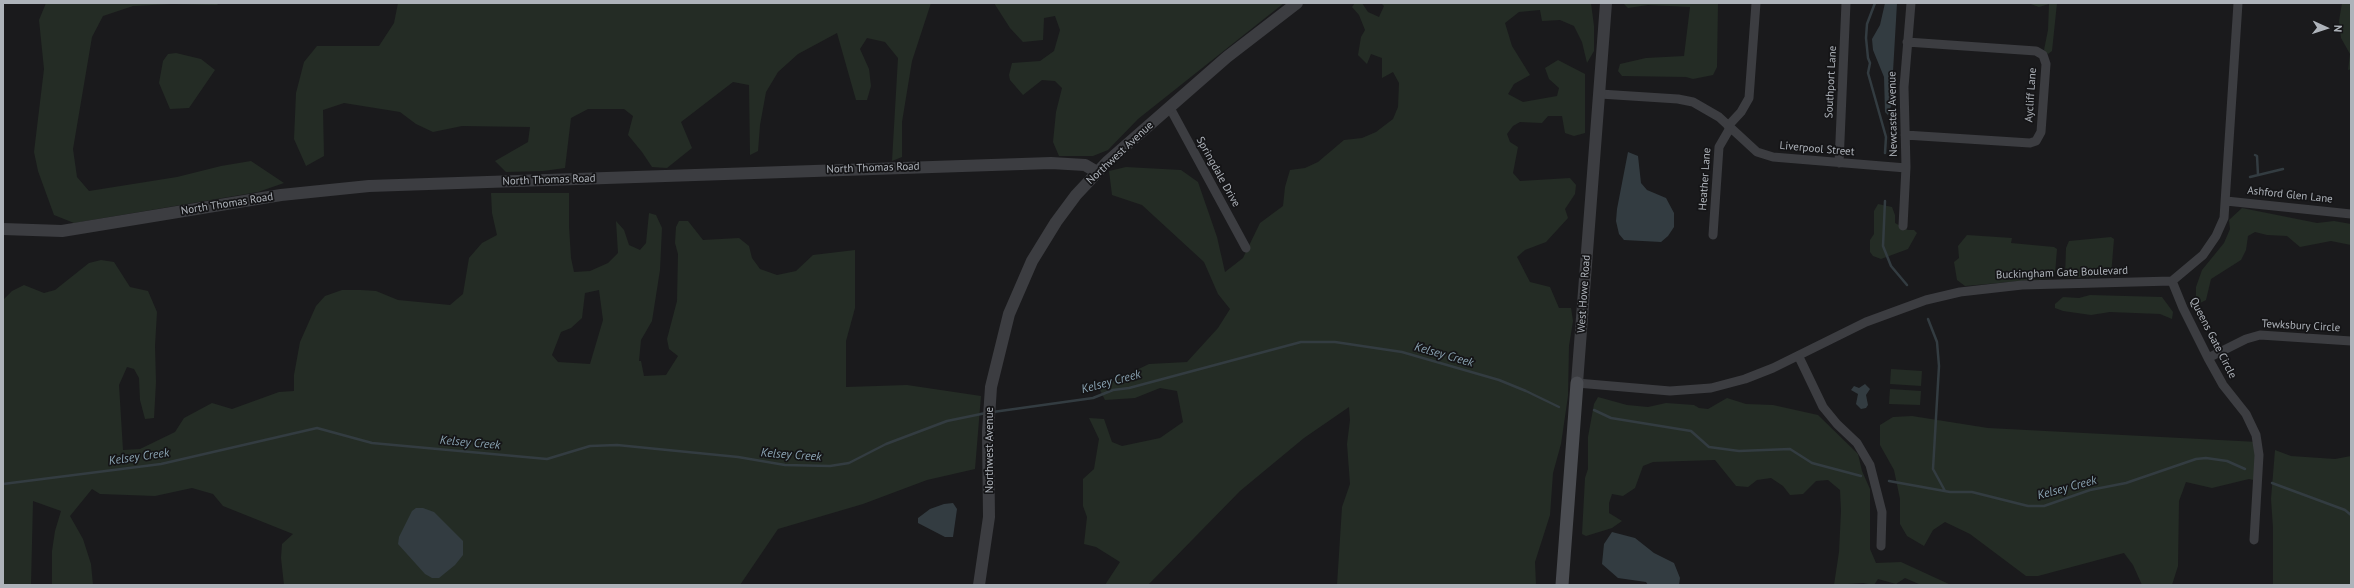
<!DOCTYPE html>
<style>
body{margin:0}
#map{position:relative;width:2354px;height:588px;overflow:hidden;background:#1a1a1c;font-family:"PT Sans",sans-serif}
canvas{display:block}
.frame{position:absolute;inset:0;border:4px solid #aeb3ba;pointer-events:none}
.north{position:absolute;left:2306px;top:8px;width:40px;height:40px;-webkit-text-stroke:3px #151517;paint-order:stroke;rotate:93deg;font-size:11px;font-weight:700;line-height:16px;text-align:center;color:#aeb3ba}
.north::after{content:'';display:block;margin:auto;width:14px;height:18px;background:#aeb3ba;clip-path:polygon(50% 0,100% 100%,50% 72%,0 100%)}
</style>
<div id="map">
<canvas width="2354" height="588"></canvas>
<div class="frame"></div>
<div class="north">N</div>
</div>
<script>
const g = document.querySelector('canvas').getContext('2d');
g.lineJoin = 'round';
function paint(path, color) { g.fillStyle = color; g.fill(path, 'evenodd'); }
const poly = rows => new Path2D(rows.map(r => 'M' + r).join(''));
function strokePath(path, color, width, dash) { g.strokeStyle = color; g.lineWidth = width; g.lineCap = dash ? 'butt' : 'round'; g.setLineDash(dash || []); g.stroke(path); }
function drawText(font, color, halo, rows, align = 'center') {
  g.font = font + ' "PT Sans",sans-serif'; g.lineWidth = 3.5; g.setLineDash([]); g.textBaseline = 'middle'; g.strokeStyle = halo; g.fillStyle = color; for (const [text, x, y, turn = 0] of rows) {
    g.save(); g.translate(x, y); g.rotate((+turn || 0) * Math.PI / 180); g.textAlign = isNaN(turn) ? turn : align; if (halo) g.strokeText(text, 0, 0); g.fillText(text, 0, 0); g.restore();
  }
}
paint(poly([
 [46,3,216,3,218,5,172,4,133,6,103,16,92,37,73,149,77,177,89,191,177,177,221,166,251,161,284,183,258,192,74,223,54,215,38,171,34,152,44,69,39,20],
 [398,3,931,3,912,61,902,122,902,157,892,161,898,58,885,42,867,38,860,49,869,69,871,86,867,100,856,100,837,33,798,54,778,72,766,92,760,125,758,151,750,155,749,85,733,82,681,122,692,148,667,168,652,167,642,152,628,135,633,116,624,109,588,109,571,118,565,168,543,171,506,172,495,161,528,142,530,127,462,126,433,132,416,124,400,112,344,103,323,110,324,156,306,166,294,139,296,93,304,62,317,46,379,46,394,23],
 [994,3,1284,3,1138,119,1108,150,1093,156,1059,156,1053,142,1056,112,1062,88,1055,81,1042,80,1023,95,1010,80,1009,75,1012,63,1040,61,1054,51,1060,30,1055,16,1044,18,1043,40,1023,42,1010,28],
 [1355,3,1362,3,1368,12,1379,17,1384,6,1381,3,1591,3,1594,26,1594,51,1587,63,1582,42,1574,26,1560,20,1542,21,1540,10,1519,12,1505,23,1512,46,1530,75,1514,84,1508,94,1523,102,1557,96,1559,88,1549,79,1545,68,1558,60,1585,74,1585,133,1574,136,1565,133,1562,116,1548,116,1542,123,1520,122,1513,126,1507,134,1510,142,1518,147,1513,173,1520,181,1570,178,1576,185,1575,194,1565,209,1568,218,1546,242,1525,250,1517,257,1530,282,1550,287,1559,308,1571,308,1573,321,1569,346,1568,396,1561,444,1553,473,1550,515,1535,562,1536,585,1337,585,1342,507,1350,484,1347,444,1350,420,1349,407,1304,438,1240,491,1148,585,1105,585,1120,562,1096,547,1084,544,1087,517,1083,506,1083,479,1094,469,1099,439,1089,418,1104,419,1112,442,1122,446,1160,438,1183,422,1177,391,1160,388,1135,398,1105,400,1099,388,1149,364,1187,362,1218,328,1230,309,1218,294,1204,262,1142,205,1112,195,1109,171,1126,167,1181,170,1198,182,1217,237,1225,272,1243,258,1260,223,1283,206,1285,187,1290,170,1305,168,1318,162,1344,140,1362,138,1376,132,1393,119,1398,107,1399,83,1393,72,1382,78,1382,58,1371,54,1367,64,1358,55,1361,37,1365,30,1359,15,1352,7],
 [1623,3,1718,3,1717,67,1713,75,1693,79,1686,77,1622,76,1618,71,1620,64,1646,58,1684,56,1690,7,1648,5,1628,8],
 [2028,3,2057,3,2052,51,2048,54,2044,50,2048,30,2049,4,2039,7],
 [2342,3,2351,3,2351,69,2348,70,2350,54,2341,38,2339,21],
 [176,53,201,59,215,70,189,108,170,109,159,83,163,61,168,54],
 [491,193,569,193,569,226,571,258,574,272,590,271,608,263,618,253,616,221,624,230,629,245,640,250,646,243,649,213,656,215,662,228,660,270,652,321,641,340,639,361,641,361,644,376,666,375,678,356,669,349,667,339,677,301,678,254,675,243,676,227,679,221,688,221,703,240,739,238,749,246,752,258,760,269,777,275,796,271,813,255,855,250,855,308,846,341,846,387,907,385,981,396,975,469,927,480,863,504,778,529,740,585,284,585,281,558,282,544,293,534,223,506,213,494,192,488,155,496,100,494,92,489,70,516,83,539,91,564,93,585,52,585,52,551,55,531,61,511,33,501,31,585,3,585,3,300,12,291,24,285,44,293,55,290,89,263,101,260,114,262,130,287,148,291,157,312,155,346,156,382,154,418,145,419,140,400,139,378,134,369,127,367,119,385,123,450,140,449,175,432,184,418,212,403,232,409,279,392,294,391,294,375,300,342,316,306,325,296,342,290,361,290,376,291,398,300,450,305,463,294,469,258,482,243,497,235,492,213],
 [599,290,603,320,590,364,558,362,552,355,561,332,571,328,582,318,585,293],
 [1878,204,1892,207,1895,215,1895,223,1908,230,1914,230,1917,233,1908,249,1881,259,1873,256,1870,252,1870,240,1874,234,1874,211],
 [2242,208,2317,223,2334,221,2351,224,2351,245,2331,241,2300,247,2287,236,2267,235,2255,232,2248,236,2246,250,2241,260,2211,279,2206,300,2196,305,2196,287,2202,270,2224,243,2230,229,2229,220],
 [1967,235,2012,238,2011,243,2054,247,2057,249,2055,274,2053,278,1965,286,1957,280,1954,262,1959,258,1958,246],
 [2111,237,2114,239,2111,276,2065,278,2066,248,2069,241],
 [2090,295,2162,297,2173,312,2172,319,2160,314,2110,312,2091,315,2063,311,2055,308,2055,304,2063,297,2079,298],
 [1891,369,1922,371,1921,386,1890,384],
 [1890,389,1921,391,1920,405,1889,404],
 [1598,397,1627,405,1648,407,1666,403,1694,405,1699,408,1708,409,1727,398,1746,404,1773,405,1818,415,1858,454,1862,471,1870,489,1870,549,1876,563,1901,562,1951,585,1921,585,1905,578,1896,584,1878,579,1874,585,1863,583,1834,585,1839,552,1841,511,1840,490,1828,480,1816,481,1803,494,1790,495,1783,486,1771,478,1757,480,1748,487,1736,486,1715,460,1653,462,1643,466,1635,488,1623,496,1612,494,1609,503,1609,513,1622,521,1612,528,1586,536,1582,534,1585,478,1588,469,1588,437,1594,404],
 [1912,416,1988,428,2258,442,2258,481,2249,479,2212,488,2186,482,2179,501,2178,566,2172,585,2142,585,2133,565,2124,553,2038,576,2026,576,1970,534,1945,522,1933,530,1924,546,1907,536,1900,524,1900,499,1894,470,1880,445,1880,425,1893,417],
 [2275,450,2291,456,2335,459,2351,456,2351,585,2273,585,2273,528,2271,499]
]), '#242c25');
paint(poly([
 [1885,3,1897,3,1891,106,1888,115,1885,112,1884,77,1873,50,1872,39,1880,25],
 [1628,152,1638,156,1641,183,1647,190,1666,198,1674,213,1674,227,1668,236,1661,242,1624,240,1619,234,1616,221,1617,209],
 [1865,384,1870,389,1866,395,1868,405,1866,408,1861,409,1856,404,1858,394,1851,390,1854,386,1859,388],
 [953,503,957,509,953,537,945,537,918,523,918,518,930,509,944,504],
 [416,508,423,508,434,512,463,541,463,555,455,565,439,578,432,578,425,574,398,544,399,537,412,511],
 [1612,532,1635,538,1654,553,1674,563,1680,578,1679,585,1648,585,1646,582,1618,578,1602,564,1604,544]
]), '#333c41');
strokePath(poly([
 [1875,3,1867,24,1866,38,1868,58,1870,63,1868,73,1886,137,1885,153],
 [2255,155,2257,156,2258,175],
 [2250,177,2283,169],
 [1885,201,1883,246,1891,266,1907,285],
 [1928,319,1937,342,1939,366,1933,469,1945,491],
 [1594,410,1611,418,1691,431,1709,447,1739,451,1790,449,1812,463,1861,476],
 [993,412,1093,398,1113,390,1129,388,1301,342,1335,342,1402,352,1499,380,1526,391,1559,407],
 [1889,481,1950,492,1972,492,2028,506,2044,506,2090,490,2126,483,2196,459,2206,458,2227,461,2245,469],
 [2272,483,2345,510,2351,515],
 [3,484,161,464,317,428,372,443,547,459,590,446,617,445,738,457,785,465,830,466,849,463,886,444,947,421,986,413]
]), '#333c41', 2.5);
strokePath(poly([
 [1600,94,1678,99,1693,102,1719,117,1757,152,1773,157,1906,168],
 [1170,108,1246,248],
 [1728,126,1741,112,1749,98,1756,3],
 [1905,135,2030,143,2036,141,2041,132,2046,64,2043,55,2036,51,1907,42],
 [1839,163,1846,3],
 [2226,201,2351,214],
 [1903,226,1906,167,1904,87,1911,3],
 [1713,235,1719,147,1730,128],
 [2172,281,2183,308,2208,358,2223,385,2246,414,2256,435,2259,455,2254,540],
 [1799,357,1823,407,1837,424,1857,443,1870,465,1882,512,1881,546],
 [2208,358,2246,339,2260,335,2351,341],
 [1577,383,1670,391,1711,388,1745,379,1773,368,1866,322,1926,300,1960,292,2022,285,2172,281,2203,255,2216,236,2224,218,2238,3]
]), '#3c3d41', 9);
strokePath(poly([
 [3,229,62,231,281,195,369,186,1051,163,1085,165,1097,172],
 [1577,383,1606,3],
 [979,585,989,517,988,432,991,387,1009,314,1032,261,1056,222,1076,195,1107,162,1227,57,1297,3]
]), '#3c3d41', 12);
strokePath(poly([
 [1562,585,1577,383]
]), '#4a4c51', 13);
drawText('11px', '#aeb3ba', '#151517', [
 ["Southport Lane",1831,82,-87],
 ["Aycliff Lane",2031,95,-86],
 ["Newcastel Avenue",1893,114,-91],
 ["Liverpool Street",1817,149,5],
 ["Northwest Avenue",1120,153,-43],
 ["North Thomas Road",873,168,-2],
 ["Springdale Drive",1218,172,61],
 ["Heather Lane",1705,179,-86],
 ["North Thomas Road",549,180,-2],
 ["Ashford Glen Lane",2290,195,6],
 ["North Thomas Road",227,204,-9],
 ["Buckingham Gate Boulevard",2062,273,-2],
 ["West Howe Road",1584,294,-86],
 ["Tewksbury Circle",2301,326,3],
 ["Queens Gate Circle",2213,338,63],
 ["Northwest Avenue",990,450,-90]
]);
drawText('italic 12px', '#89a2b1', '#151517', [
 ["Kelsey Creek",1444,355,16],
 ["Kelsey Creek",1111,382,-15],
 ["Kelsey Creek",470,443,5],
 ["Kelsey Creek",791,455,4],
 ["Kelsey Creek",139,457,-8],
 ["Kelsey Creek",2067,488,-15]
]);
</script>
